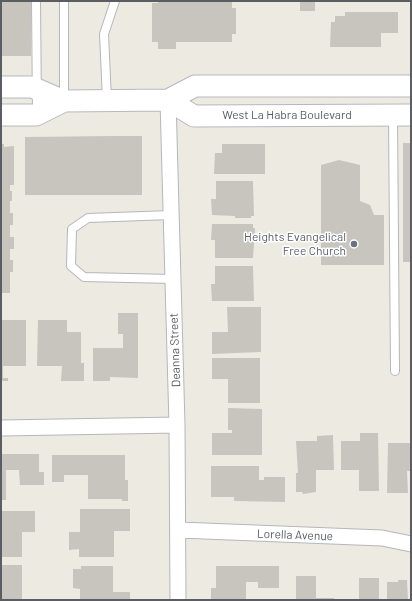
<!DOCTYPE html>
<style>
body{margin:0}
#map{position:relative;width:412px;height:601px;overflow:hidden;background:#edeae1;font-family:Barlow,sans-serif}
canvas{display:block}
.frame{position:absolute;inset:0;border:2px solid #5a5e63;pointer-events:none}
</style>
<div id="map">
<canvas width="412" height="601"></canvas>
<div class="frame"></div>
</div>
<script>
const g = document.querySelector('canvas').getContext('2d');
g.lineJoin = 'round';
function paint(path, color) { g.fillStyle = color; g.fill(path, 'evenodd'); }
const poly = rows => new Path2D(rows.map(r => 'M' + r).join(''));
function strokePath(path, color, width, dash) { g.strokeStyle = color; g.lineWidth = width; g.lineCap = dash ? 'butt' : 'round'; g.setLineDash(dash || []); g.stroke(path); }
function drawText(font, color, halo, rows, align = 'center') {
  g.font = font + ' Barlow,sans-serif'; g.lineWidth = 3; g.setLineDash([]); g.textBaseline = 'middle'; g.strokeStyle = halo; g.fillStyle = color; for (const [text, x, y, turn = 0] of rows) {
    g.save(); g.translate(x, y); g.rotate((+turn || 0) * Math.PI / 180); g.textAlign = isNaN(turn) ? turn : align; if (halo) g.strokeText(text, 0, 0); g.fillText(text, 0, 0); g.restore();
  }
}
paint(poly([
 [1,1,31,1,31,56,1,56],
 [158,1,232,2,232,8,236,8,236,34,232,34,232,42,176,42,176,49,158,49,158,42,152,42,152,3,158,3],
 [300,1,315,1,315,11,300,11],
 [345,12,398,12,398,33,381,33,381,47,330,47,331,22,335,22,335,16,345,16],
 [113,136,142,136,142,195,25,195,25,137],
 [403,143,411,143,411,262,403,262],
 [1,144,4,144,4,147,14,146,14,185,10,185,10,191,12,191,12,201,10,201,10,213,13,213,13,225,10,225,10,237,14,237,14,249,10,249,10,260,13,260,13,272,10,272,10,293,1,293],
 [222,144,265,144,265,174,214,174,215,153,222,153],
 [339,160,360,165,360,201,370,205,374,215,384,215,384,265,321,265,321,165],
 [216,181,253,181,254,216,251,216,251,218,235,218,235,216,212,215,211,199,216,199],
 [212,224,253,224,253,228,255,228,253,258,215,258,215,240,211,240],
 [215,266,253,266,254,301,212,301,211,284,215,284],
 [227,307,261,307,261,352,212,354,212,332,228,332],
 [118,313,138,313,138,378,110,377,110,381,93,381,93,348,123,348,123,334,118,334],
 [1,320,26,320,26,366,3,366,3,378,8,378,8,381,1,381],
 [38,320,67,320,67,332,81,332,81,363,84,363,84,381,61,381,62,366,37,366],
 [212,358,260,358,260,403,228,403,228,379,212,379],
 [228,408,262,409,262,455,212,455,212,433,232,433,232,430,228,430],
 [360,433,378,433,379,491,359,491,359,470,341,470,341,441,360,441],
 [333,435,334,470,316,470,316,492,303,494,302,492,296,492,296,473,298,473,296,441,317,441,317,436],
 [388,443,411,443,411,471,407,471,408,493,387,493],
 [1,454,39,454,39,472,44,472,44,485,20,485,19,470,6,470,6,500,1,500],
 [52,455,125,455,125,480,128,480,128,501,122,501,122,499,88,499,88,475,64,475,64,482,52,482],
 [211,466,259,466,259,480,264,480,264,477,285,477,285,502,234,501,234,497,211,497],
 [80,509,130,509,130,531,114,531,114,557,79,557,79,549,69,550,69,532,80,532],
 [1,511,35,511,35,532,22,532,22,557,1,557],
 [1,565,22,565,22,600,1,600],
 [81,566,113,566,113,592,130,592,130,600,80,600,80,589,73,588,73,569,81,569],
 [216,566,279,566,279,588,258,588,258,582,246,582,246,600,211,600,211,588,216,588],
 [296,576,316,576,316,598,334,598,334,600,296,600],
 [359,578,379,578,379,600,359,600],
 [398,580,407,580,408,600,387,600,387,582,398,582]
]), '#c8c5be');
const lane = poly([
 [36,1,37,112],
 [64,100,64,1],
 [107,100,104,34,115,1],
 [393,115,395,371],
 [171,215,88,218,72,229,71,266,84,277,173,279]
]);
const street = poly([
 [168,100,177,425,178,600],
 [1,428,177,425],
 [179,530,382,538,411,544]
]);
const secondary = poly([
 [1,87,32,87,64,101,168,100,195,86,411,86],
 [168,100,194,116,411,115],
 [1,115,36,115,64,101]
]);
strokePath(lane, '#b4b7bc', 10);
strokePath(street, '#b4b7bc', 17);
strokePath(secondary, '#b5b9be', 23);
strokePath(lane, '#fff', 8);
strokePath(street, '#fff', 15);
strokePath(secondary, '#fff', 21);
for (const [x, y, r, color] of [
 [354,244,4,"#6b7280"]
]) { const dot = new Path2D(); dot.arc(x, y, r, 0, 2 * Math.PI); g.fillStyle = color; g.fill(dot); strokePath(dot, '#fff', 1.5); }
drawText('12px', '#5a5e63', '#fff', [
 ["West La Habra Boulevard",287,115],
 ["Deanna Street",175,350,-92],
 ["Lorella Avenue",295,535,2]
]);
drawText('12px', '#5b616d', '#fff', [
 ["Heights Evangelical",346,237],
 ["Free Church",346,251]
], 'right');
</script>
